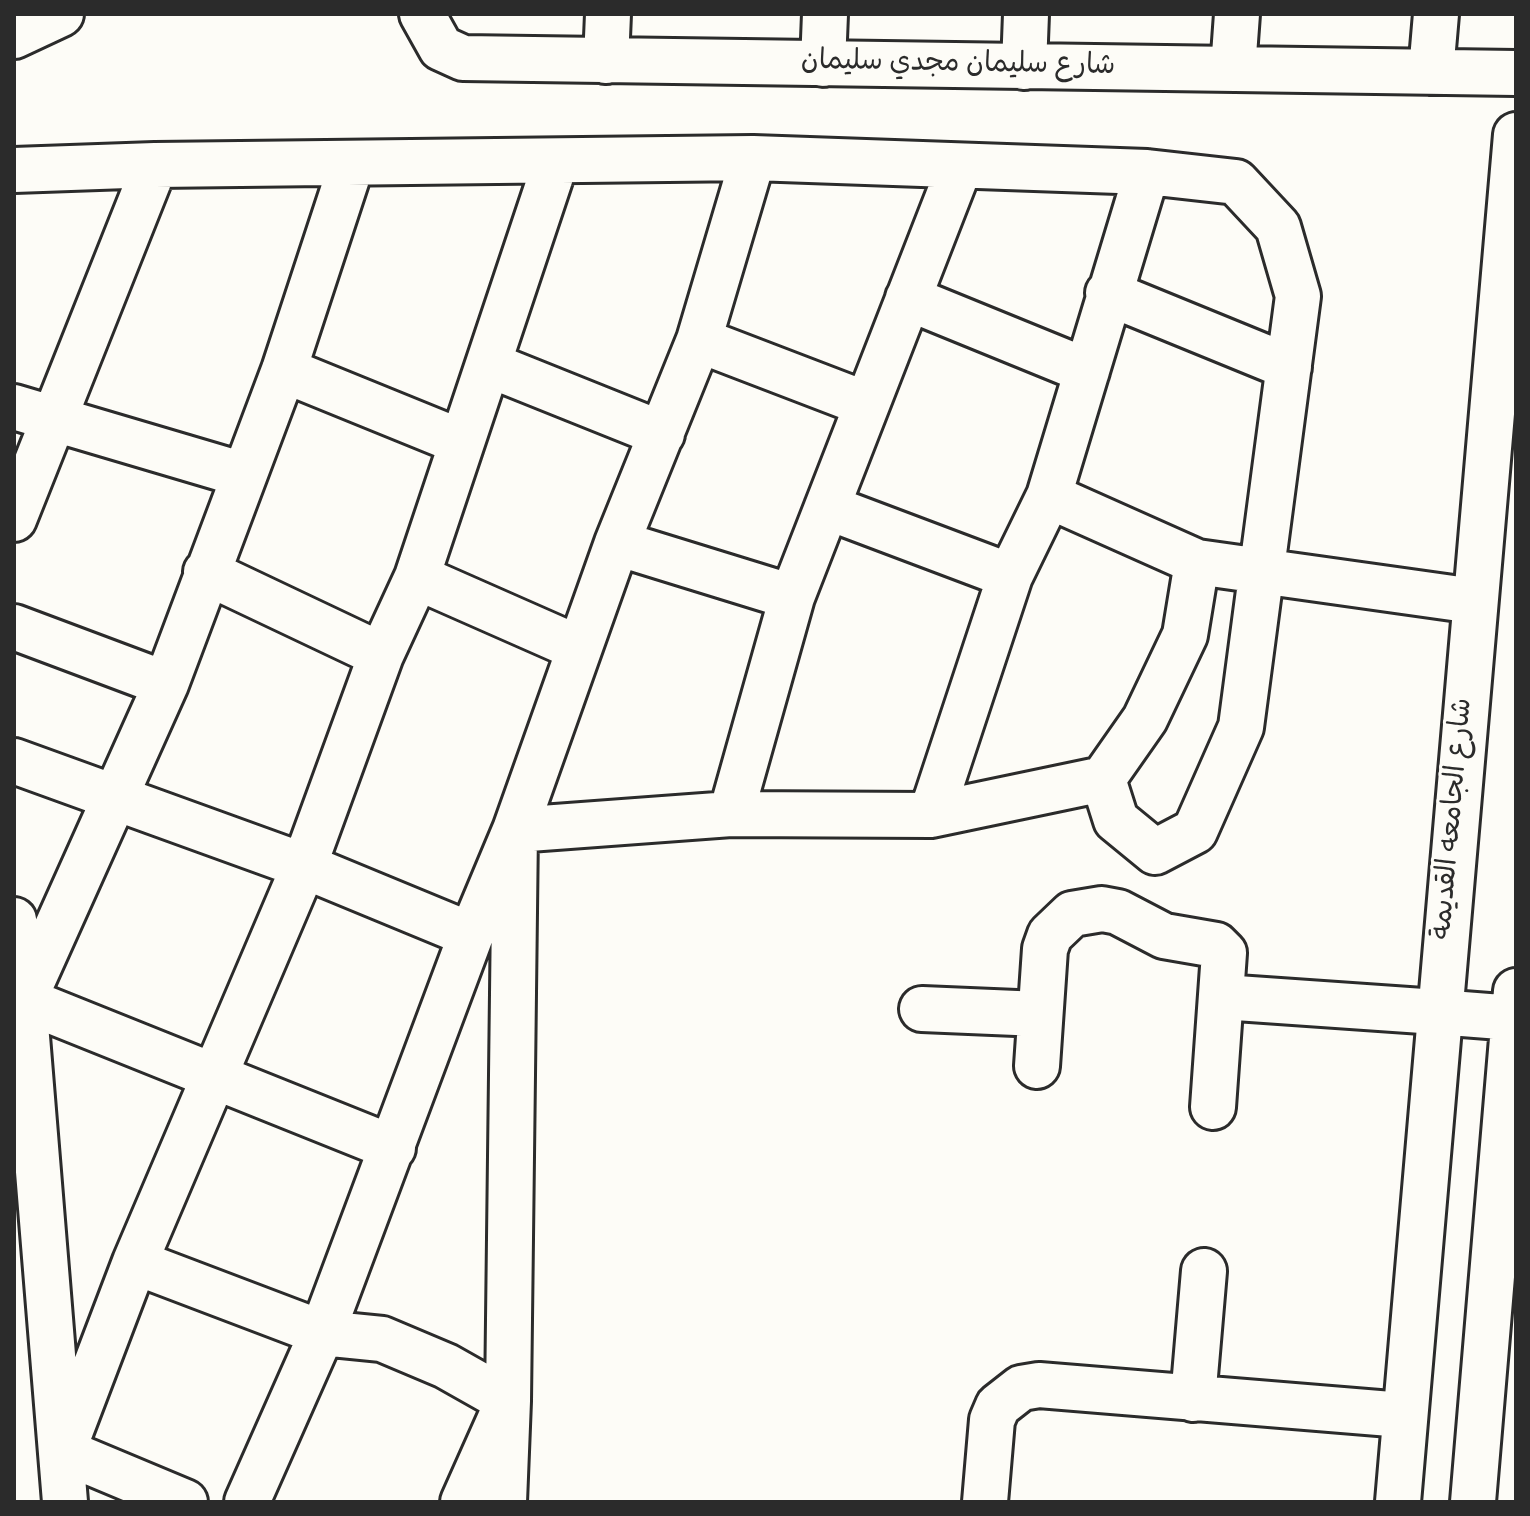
<!DOCTYPE html>
<meta charset="utf-8">
<style>
body{margin:0}
#map{position:relative;width:1530px;height:1516px;overflow:hidden;background:#fdfcf7;font-family:"Gochi Hand",sans-serif}
canvas{display:block}
.frame{position:absolute;inset:0;border:16px solid #2b2b2b;pointer-events:none}
</style>
<div id="map">
<canvas width="1530" height="1516"></canvas>
<div class="frame"></div>
</div>
<script>
const g = document.querySelector('canvas').getContext('2d');
g.lineJoin = 'round';
const poly = rows => new Path2D(rows.map(r => 'M' + r).join(''));
function strokePath(path, color, width, dash) { g.strokeStyle = color; g.lineWidth = width; g.lineCap = dash ? 'butt' : 'round'; g.setLineDash(dash || []); g.stroke(path); }
function drawText(font, color, halo, rows, align = 'center') {
  g.font = font + ' "Gochi Hand","Playpen Sans Arabic",sans-serif'; g.lineWidth = 6; g.setLineDash([]); g.textBaseline = 'middle'; g.strokeStyle = halo; g.fillStyle = color; for (const [text, x, y, turn = 0] of rows) {
    g.save(); g.translate(x, y); g.rotate((+turn || 0) * Math.PI / 180); g.textAlign = isNaN(turn) ? turn : align; if (halo) g.strokeText(text, 0, 0); g.fillText(text, 0, 0); g.restore();
  }
}
const minor = poly([
 [422,14,441,48,463,58,1516,73],
 [14,36,61,14],
 [606,61,608,14],
 [823,64,825,14],
 [1024,67,1026,14],
 [1233,69,1237,14],
 [1431,72,1436,14],
 [352,163,284,370,166,684,24,1000,393,1148],
 [14,170,155,165,753,158,699,340,617,543,515,830,508,1401,504,1502],
 [1108,293,1289,367],
 [908,298,1087,371],
 [699,340,866,404],
 [490,365,662,434],
 [284,370,461,442],
 [14,407,244,475],
 [1049,496,1147,172],
 [827,507,1010,576],
 [14,519,155,165],
 [617,543,792,597],
 [206,572,381,655],
 [417,577,578,648],
 [14,627,166,684],
 [14,761,304,866,471,935,322,1333,247,1502],
 [1103,779,1145,719,1185,635,1197,562,1474,601],
 [731,814,792,597,960,166],
 [931,815,1010,576,1049,496,1197,562],
 [14,920,24,1000,65,1502],
 [471,935,515,830,731,814,931,815,1103,779,1116,820,1155,852,1195,831,1241,727,1298,296,1278,227,1236,182,1147,172,753,158],
 [1222,997,1437,1012],
 [922,1009,1040,1014],
 [1037,1066,1045,949,1050,935,1072,914,1102,909,1118,912,1164,936,1216,945,1224,953,1213,1107],
 [135,1262,322,1333,382,1339,446,1366,508,1401,463,1502],
 [1193,1399,1204,1271],
 [185,1502,63,1451,135,1262,304,866,381,655,417,577,556,161],
 [985,1502,992,1420,998,1406,1021,1388,1039,1385,1403,1415]
]);
const major = poly([
 [1437,1012,1514,1018],
 [1398,1502,1516,135],
 [1473,1502,1516,991]
]);
strokePath(minor, '#2b2b2b', 50);
strokePath(major, '#2b2b2b', 50);
strokePath(minor, '#fdfcf7', 44);
strokePath(major, '#fdfcf7', 44);
drawText('28px', '#2b2b2b', '#fdfcf7', [
 ["شارع سليمان مجدي سليمان",958,66,1],
 ["شارع الجامعه القديمة",1455,819,-85]
]);
</script>
